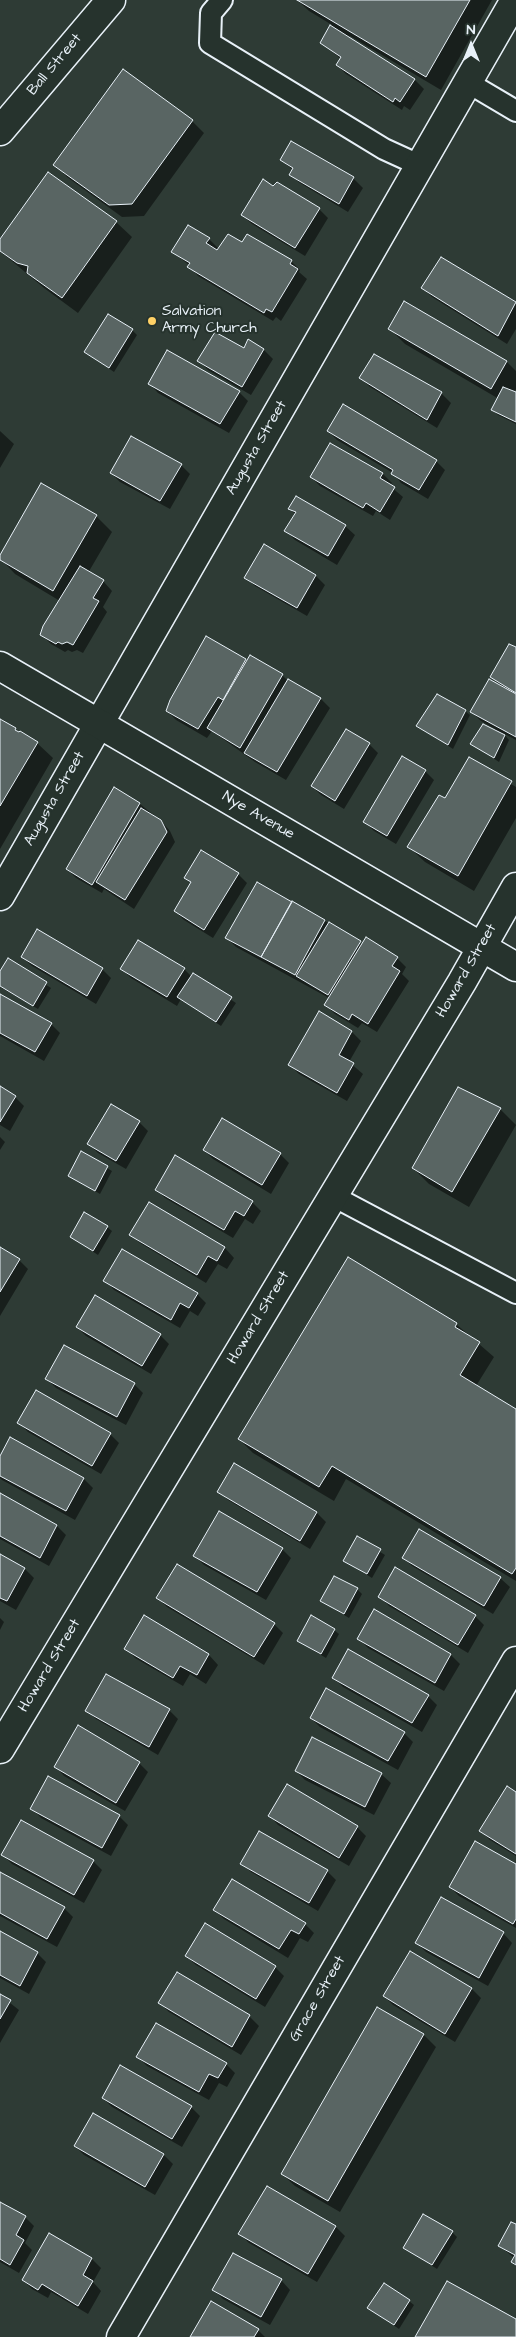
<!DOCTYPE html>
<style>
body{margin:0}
#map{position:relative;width:516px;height:2337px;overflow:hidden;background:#2e3b35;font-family:"Architects Daughter",sans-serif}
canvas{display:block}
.north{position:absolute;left:446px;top:20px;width:50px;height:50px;-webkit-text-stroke:4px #26332d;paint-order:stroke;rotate:0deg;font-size:14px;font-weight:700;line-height:20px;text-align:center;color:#e8f1f8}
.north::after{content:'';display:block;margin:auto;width:18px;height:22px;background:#e8f1f8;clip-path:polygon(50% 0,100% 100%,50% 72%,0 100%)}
</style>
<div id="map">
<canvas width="516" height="2337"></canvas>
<div class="north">N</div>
</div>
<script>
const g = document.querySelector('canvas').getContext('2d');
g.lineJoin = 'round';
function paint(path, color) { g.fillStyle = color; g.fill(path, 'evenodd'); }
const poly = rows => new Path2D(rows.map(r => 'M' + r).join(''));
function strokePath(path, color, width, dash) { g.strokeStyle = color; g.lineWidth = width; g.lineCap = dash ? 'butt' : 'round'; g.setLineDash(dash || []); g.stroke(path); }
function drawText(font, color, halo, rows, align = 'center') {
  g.font = font + ' "Architects Daughter",sans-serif'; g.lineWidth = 4; g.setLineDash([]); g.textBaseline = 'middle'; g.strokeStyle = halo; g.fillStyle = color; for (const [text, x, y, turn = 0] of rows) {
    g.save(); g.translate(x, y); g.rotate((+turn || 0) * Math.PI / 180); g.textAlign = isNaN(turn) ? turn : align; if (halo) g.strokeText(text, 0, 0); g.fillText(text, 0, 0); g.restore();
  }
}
paint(poly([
 [297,0,492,0,441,90,350,36,348,38,415,80,424,89,410,110,404,106,402,110,346,74,337,65,341,59,321,42,332,25,309,11],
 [192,121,204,133,144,216,122,217,67,177,55,164],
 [291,142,353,178,363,188,348,212,300,183,290,174,293,170,281,160],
 [273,187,319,209,328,218,305,256,252,224,242,215],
 [116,222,132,237,78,313,44,288,0,251,0,241],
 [209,239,219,249,242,244,291,261,300,270,299,272,307,279,281,321,276,317,273,321,198,276,190,266,173,252],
 [442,259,516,303,516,329,507,344,432,297,423,288],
 [404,302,507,362,516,371,516,389,514,393,516,394,516,424,498,415,493,410,499,399,405,344,389,328],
 [132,330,137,335,114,372,85,352],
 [244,350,264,350,273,359,251,395,208,370,199,361],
 [374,356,441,393,451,403,437,428,370,387,361,378],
 [149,383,239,392,248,401,229,433,158,393],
 [0,431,14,444,0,468],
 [328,431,436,461,445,470,428,499,401,483,393,473,337,440],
 [331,444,383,474,392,483,390,486,403,497,390,520,376,511,373,516,320,486,311,477],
 [181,465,190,474,170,509,120,482,111,473],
 [290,509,345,526,355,535,337,565,295,540,286,531,295,514],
 [96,516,112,532,88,573,103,581,112,591,103,607,107,612,83,653,77,650,72,652,68,650,65,652,51,644,41,634,60,601,15,574,0,558],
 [316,576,325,585,307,616,255,586,246,577],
 [516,649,516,740,503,733,509,740,499,762,472,744,495,729,481,721,472,712,499,684,491,677],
 [245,660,282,675,288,681,321,699,330,708,286,780,255,762,212,731,207,738,176,720,167,711],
 [465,711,470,715,453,749,418,726],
 [0,720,37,743,53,758,0,849],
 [347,730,369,744,378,753,344,809,321,795,312,786],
 [470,759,516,787,516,818,474,891,425,862,409,847,446,799],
 [425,771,434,780,396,844,374,831,365,822],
 [115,789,140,804,161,821,170,831,175,842,134,909,104,889,102,893,76,878,67,869],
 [238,874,247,883,213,938,184,920,175,911,192,884,186,878],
 [325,921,362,945,397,958,406,967,402,974,409,981,377,1032,362,1023,358,1028,335,1014,326,1005,329,998,236,947,227,938],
 [22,957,102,969,111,978,96,1004,32,966],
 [8,960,51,988,38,1009,0,987,0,974],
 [122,969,184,969,192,977,193,975,236,1003,221,1026,181,999,177,1006,131,978],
 [0,995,51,1024,60,1033,44,1061,0,1036],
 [319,1013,352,1032,361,1041,349,1062,363,1074,347,1101,299,1074,290,1065],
 [0,1088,15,1097,24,1106,10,1131,0,1125],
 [500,1109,516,1125,469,1207,429,1184,413,1168],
 [139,1122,148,1131,126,1169,98,1153,89,1144],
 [0,1137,5,1142,0,1150],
 [204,1150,280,1154,289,1163,271,1194,213,1159],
 [82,1153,112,1171,100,1194,69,1175],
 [156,1189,252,1202,261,1211,253,1224,245,1219,233,1238,165,1198],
 [149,1204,225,1248,234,1258,227,1269,218,1264,206,1283,140,1243,131,1234],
 [107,1227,112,1231,98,1255,71,1237],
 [0,1249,19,1260,28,1269,0,1316],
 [348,1259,456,1324,494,1357,476,1386,516,1410,516,1581,346,1479,334,1501,253,1453,239,1439],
 [105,1280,197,1294,206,1303,198,1316,190,1311,180,1328,114,1290],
 [77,1327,160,1335,169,1344,151,1374,86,1336],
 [47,1379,134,1384,143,1393,126,1425,56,1388],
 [19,1423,110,1434,119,1443,101,1474,28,1432],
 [0,1458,84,1479,93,1488,75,1520,2,1480,0,1478],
 [234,1465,317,1513,326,1522,310,1549,228,1500,219,1491],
 [0,1494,57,1526,66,1535,49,1566,0,1539],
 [419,1531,500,1578,510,1587,493,1614,412,1566,403,1557],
 [358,1538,385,1555,372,1578,345,1561],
 [282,1549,291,1558,266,1600,204,1565,195,1556],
 [0,1555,25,1569,34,1578,16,1610,0,1601],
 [357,1589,362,1594,349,1618,321,1601],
 [380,1596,475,1616,484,1625,468,1653,389,1606],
 [158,1598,274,1624,283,1633,264,1665,167,1607],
 [374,1611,451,1655,460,1664,444,1691,368,1648,358,1638],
 [145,1617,209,1655,218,1665,206,1684,190,1674,183,1686,135,1658,126,1648],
 [0,1618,4,1622,0,1630],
 [334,1630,339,1634,326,1658,298,1641],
 [334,1678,428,1696,437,1705,422,1732,343,1687],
 [86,1710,169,1710,178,1719,158,1755,96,1719],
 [311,1718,404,1733,413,1742,398,1770,320,1727],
 [139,1763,148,1772,125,1811,64,1776,55,1766],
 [296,1771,381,1774,391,1783,374,1815,305,1780],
 [516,1794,516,1856,490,1840,481,1831],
 [32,1808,119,1816,128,1825,111,1856,41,1818],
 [269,1815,357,1827,366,1836,349,1866,278,1825],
 [3,1855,93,1861,102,1870,84,1903,12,1864],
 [242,1863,327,1871,336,1880,318,1911,251,1872],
 [516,1866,516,1928,459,1896,450,1887],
 [0,1873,64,1908,73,1917,57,1947,0,1916],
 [214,1910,305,1924,314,1933,308,1942,300,1938,288,1958,224,1919],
 [0,1933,37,1953,46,1962,29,1994,0,1978],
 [503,1933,512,1943,488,1986,426,1952,417,1943],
 [411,1952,472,1989,481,1998,455,2042,393,2005,384,1996],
 [186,1956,275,1967,284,1976,265,2007,196,1965],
 [177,1973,249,2016,259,2026,241,2055,169,2012,160,2003],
 [0,1995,19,2010,0,2043],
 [377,2008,424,2035,436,2047,340,2212,295,2186,282,2174],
 [138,2057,226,2064,235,2073,227,2087,219,2083,209,2100,147,2066],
 [103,2098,191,2107,200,2116,182,2147,112,2107],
 [93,2115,164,2155,173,2164,155,2195,84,2155,75,2146],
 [267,2188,336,2227,345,2236,317,2282,249,2243,240,2234],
 [0,2203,25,2217,34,2226,25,2243,32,2250,19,2273,0,2262],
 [516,2226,516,2266,512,2262,514,2258,499,2245],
 [452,2232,457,2237,437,2269,405,2248],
 [50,2234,92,2259,101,2268,93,2282,101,2291,88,2314,51,2292,48,2298,32,2289,23,2280],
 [281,2280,290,2290,270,2325,223,2299,214,2290],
 [409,2301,414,2305,399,2329,369,2308],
 [258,2330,265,2337,191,2337]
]), '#0007');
const building = poly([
 [297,0,470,0,426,77,297,0],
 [330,25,415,79,400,102,395,98,393,102,336,65,341,57,320,43,330,25],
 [123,69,193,120,132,204,109,205,53,165,123,69],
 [291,141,354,177,339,204,289,175,293,168,280,160,291,141],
 [48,172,117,221,62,298,27,273,28,266,17,263,0,251,0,239,48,172],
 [263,179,273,186,277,182,320,208,295,248,241,215,263,179],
 [188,225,210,238,206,243,217,250,228,234,242,242,247,234,292,260,290,264,298,269,272,312,266,309,264,313,187,267,190,263,171,252,188,225],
 [441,257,516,302,498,336,421,288,441,257],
 [404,301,507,361,491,389,388,329,404,301],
 [108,314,133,329,109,368,84,352,108,314],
 [215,332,244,348,248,339,264,349,242,387,197,361,215,332],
 [167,350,240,391,220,424,148,384,167,350],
 [374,354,442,392,427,420,359,378,374,354],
 [503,387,516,392,516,422,491,410,503,387],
 [343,404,437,460,419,490,391,474,393,470,327,431,343,404],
 [131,436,182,464,160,501,110,473,131,436],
 [330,443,383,473,380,478,395,487,380,512,366,503,363,508,310,477,330,443],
 [41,483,97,515,53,591,0,560,0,555,41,483],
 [296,496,346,525,328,556,284,531,296,512,288,509,296,496],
 [264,544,316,575,297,608,244,578,264,544],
 [80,566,104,580,93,598,99,601,73,645,67,642,62,644,58,642,56,644,40,635,43,626,80,566],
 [206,636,246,659,223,700,218,697,198,729,166,711,170,700,206,636],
 [509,644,516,647,516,693,490,677,509,644],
 [250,655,283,674,240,748,207,728,250,655],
 [288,679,321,698,277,772,244,753,288,679],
 [489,679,516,694,516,737,470,712,489,679],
 [437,694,466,710,448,745,416,726,437,694],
 [0,719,16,728,15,730,19,732,20,731,38,742,0,806,0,719],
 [483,724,505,735,494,758,470,744,483,724],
 [346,729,370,743,335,801,311,786,346,729],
 [402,756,426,770,387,836,363,822,402,756],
 [469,757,512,781,458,876,407,847,439,795,445,798,469,757],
 [114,787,140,803,92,885,66,869,114,787],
 [141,808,161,820,167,832,125,900,96,882,141,808],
 [201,850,239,873,204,930,174,911,191,882,184,878,201,850],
 [257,882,292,902,261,957,225,938,257,882],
 [292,901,325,920,295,975,261,957,292,901],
 [329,922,361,941,328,995,296,976,329,922],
 [37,929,103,968,87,996,21,957,37,929],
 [366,937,398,957,392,966,400,971,368,1024,352,1014,349,1020,324,1005,366,937],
 [138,940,185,968,167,997,120,969,138,940],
 [8,958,47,982,33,1006,0,986,0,971,8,958],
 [193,973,232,997,216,1022,177,997,193,973],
 [0,994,52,1023,35,1052,0,1033,0,994],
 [319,1011,352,1031,339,1055,354,1063,337,1093,288,1065,319,1011],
 [0,1086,16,1096,0,1122,0,1086],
 [458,1087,501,1108,452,1192,412,1168,458,1087],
 [111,1104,140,1121,116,1161,87,1144,111,1104],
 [222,1118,281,1153,262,1185,203,1150,222,1118],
 [81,1151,108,1166,95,1191,68,1176,81,1151],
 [175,1155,253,1201,244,1216,235,1211,224,1230,155,1190,175,1155],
 [149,1202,225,1247,217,1261,208,1256,197,1275,129,1235,149,1202],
 [84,1212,108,1226,93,1251,70,1237,84,1212],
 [0,1247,20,1259,0,1292,0,1247],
 [122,1249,198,1293,189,1308,180,1303,171,1320,103,1281,122,1249],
 [348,1257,457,1323,455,1327,480,1342,460,1375,516,1409,516,1568,512,1574,332,1466,319,1487,238,1439,348,1257],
 [95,1295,161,1334,142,1366,76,1327,95,1295],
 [64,1345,135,1383,117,1417,45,1379,64,1345],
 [36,1390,111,1433,92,1466,17,1423,36,1390],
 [10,1437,84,1478,66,1511,0,1476,0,1456,10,1437],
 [234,1463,317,1512,300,1541,217,1492,234,1463],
 [0,1493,57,1525,40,1558,0,1536,0,1493],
 [219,1511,283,1548,257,1592,193,1556,219,1511],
 [419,1529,501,1577,484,1606,402,1558,419,1529],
 [357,1536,381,1549,367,1574,343,1561,357,1536],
 [0,1554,25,1568,7,1601,0,1598,0,1554],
 [177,1564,275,1623,254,1657,156,1598,177,1564],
 [395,1567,476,1615,458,1645,378,1597,395,1567],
 [334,1576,358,1588,344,1614,320,1601,334,1576],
 [374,1609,451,1654,435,1683,357,1639,374,1609],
 [144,1615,209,1654,197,1675,180,1666,173,1678,124,1649,144,1615],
 [311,1615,335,1629,321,1654,297,1641,311,1615],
 [348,1649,429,1695,412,1723,332,1678,348,1649],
 [106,1674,170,1709,149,1747,85,1711,106,1674],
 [326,1688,405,1732,388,1761,310,1718,326,1688],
 [78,1725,140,1762,116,1803,54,1767,78,1725],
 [312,1737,382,1773,365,1807,295,1771,312,1737],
 [48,1776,120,1815,102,1848,30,1809,48,1776],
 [287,1784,358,1826,339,1858,268,1816,287,1784],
 [507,1786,516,1792,516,1854,479,1831,507,1786],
 [21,1820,94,1860,74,1895,1,1855,21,1820],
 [259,1831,328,1870,309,1903,240,1864,259,1831],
 [475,1841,516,1864,516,1919,513,1924,449,1887,475,1841],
 [0,1872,65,1907,47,1939,0,1913,0,1872],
 [232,1879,306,1923,299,1934,291,1930,279,1949,213,1910,232,1879],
 [441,1897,504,1932,479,1978,415,1943,441,1897],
 [205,1923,276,1966,256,1999,185,1956,205,1923],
 [0,1931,38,1952,20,1986,0,1975,0,1931],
 [410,1951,472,1988,445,2034,383,1996,410,1951],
 [177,1972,250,2015,232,2047,158,2003,177,1972],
 [0,1994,11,2000,0,2019,0,1994],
 [377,2007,424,2034,328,2201,281,2174,377,2007],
 [156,2023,227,2063,218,2078,209,2074,199,2092,136,2057,156,2023],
 [120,2065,192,2106,172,2139,102,2098,120,2065],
 [93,2113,164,2154,145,2187,74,2146,93,2113],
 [267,2186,336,2226,308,2274,238,2234,267,2186],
 [0,2202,26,2216,16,2235,24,2240,10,2265,0,2259,0,2202],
 [423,2214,453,2231,432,2265,403,2248,423,2214],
 [511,2222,516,2224,516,2265,511,2262,515,2255,498,2246,511,2222],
 [49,2233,92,2258,83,2275,93,2281,78,2306,42,2284,38,2290,22,2280,49,2233],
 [233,2253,282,2279,261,2317,212,2290,233,2253],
 [447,2281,516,2319,516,2337,415,2337,447,2281],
 [384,2283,410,2300,394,2325,367,2308,384,2283],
 [211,2301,259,2329,254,2337,190,2337,211,2301]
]);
paint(building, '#596563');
strokePath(building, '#e8f1f8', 1);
const service = poly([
 [222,0,211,13,210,43,384,149,419,165],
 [467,82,516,111],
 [333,1196,516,1293]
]);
const minor = poly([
 [0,896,515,0],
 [0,1749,462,982,516,887],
 [121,2337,516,1661]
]);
const tertiary = poly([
 [0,666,516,967]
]);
const secondary = poly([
 [0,131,111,0]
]);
strokePath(service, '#e8f1f8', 24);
strokePath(minor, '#e8f1f8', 31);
strokePath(tertiary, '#e8f1f8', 31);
strokePath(secondary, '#e8f1f8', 31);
strokePath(service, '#26332d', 20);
strokePath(minor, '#26332d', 28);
strokePath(tertiary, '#26332d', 28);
strokePath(secondary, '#26332d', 28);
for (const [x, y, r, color] of [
 [152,321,5,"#ffd166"]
]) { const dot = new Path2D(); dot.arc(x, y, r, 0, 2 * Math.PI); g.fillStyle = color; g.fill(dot); strokePath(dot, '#26332d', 2); }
drawText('15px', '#e8f1f8', '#26332d', [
 ["Ball Street",55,65,-50],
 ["Augusta Street",257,448,-60],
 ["Augusta Street",55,799,-60],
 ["Nye Avenue",258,816,30],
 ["Howard Street",467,971,-60],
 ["Howard Street",259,1318,-59],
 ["Howard Street",50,1666,-59],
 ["Grace Street",318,1999,-60]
]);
drawText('15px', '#e8f1f8', '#26332d', [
 ["Salvation",162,312],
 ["Army Church",162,329]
], 'left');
</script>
